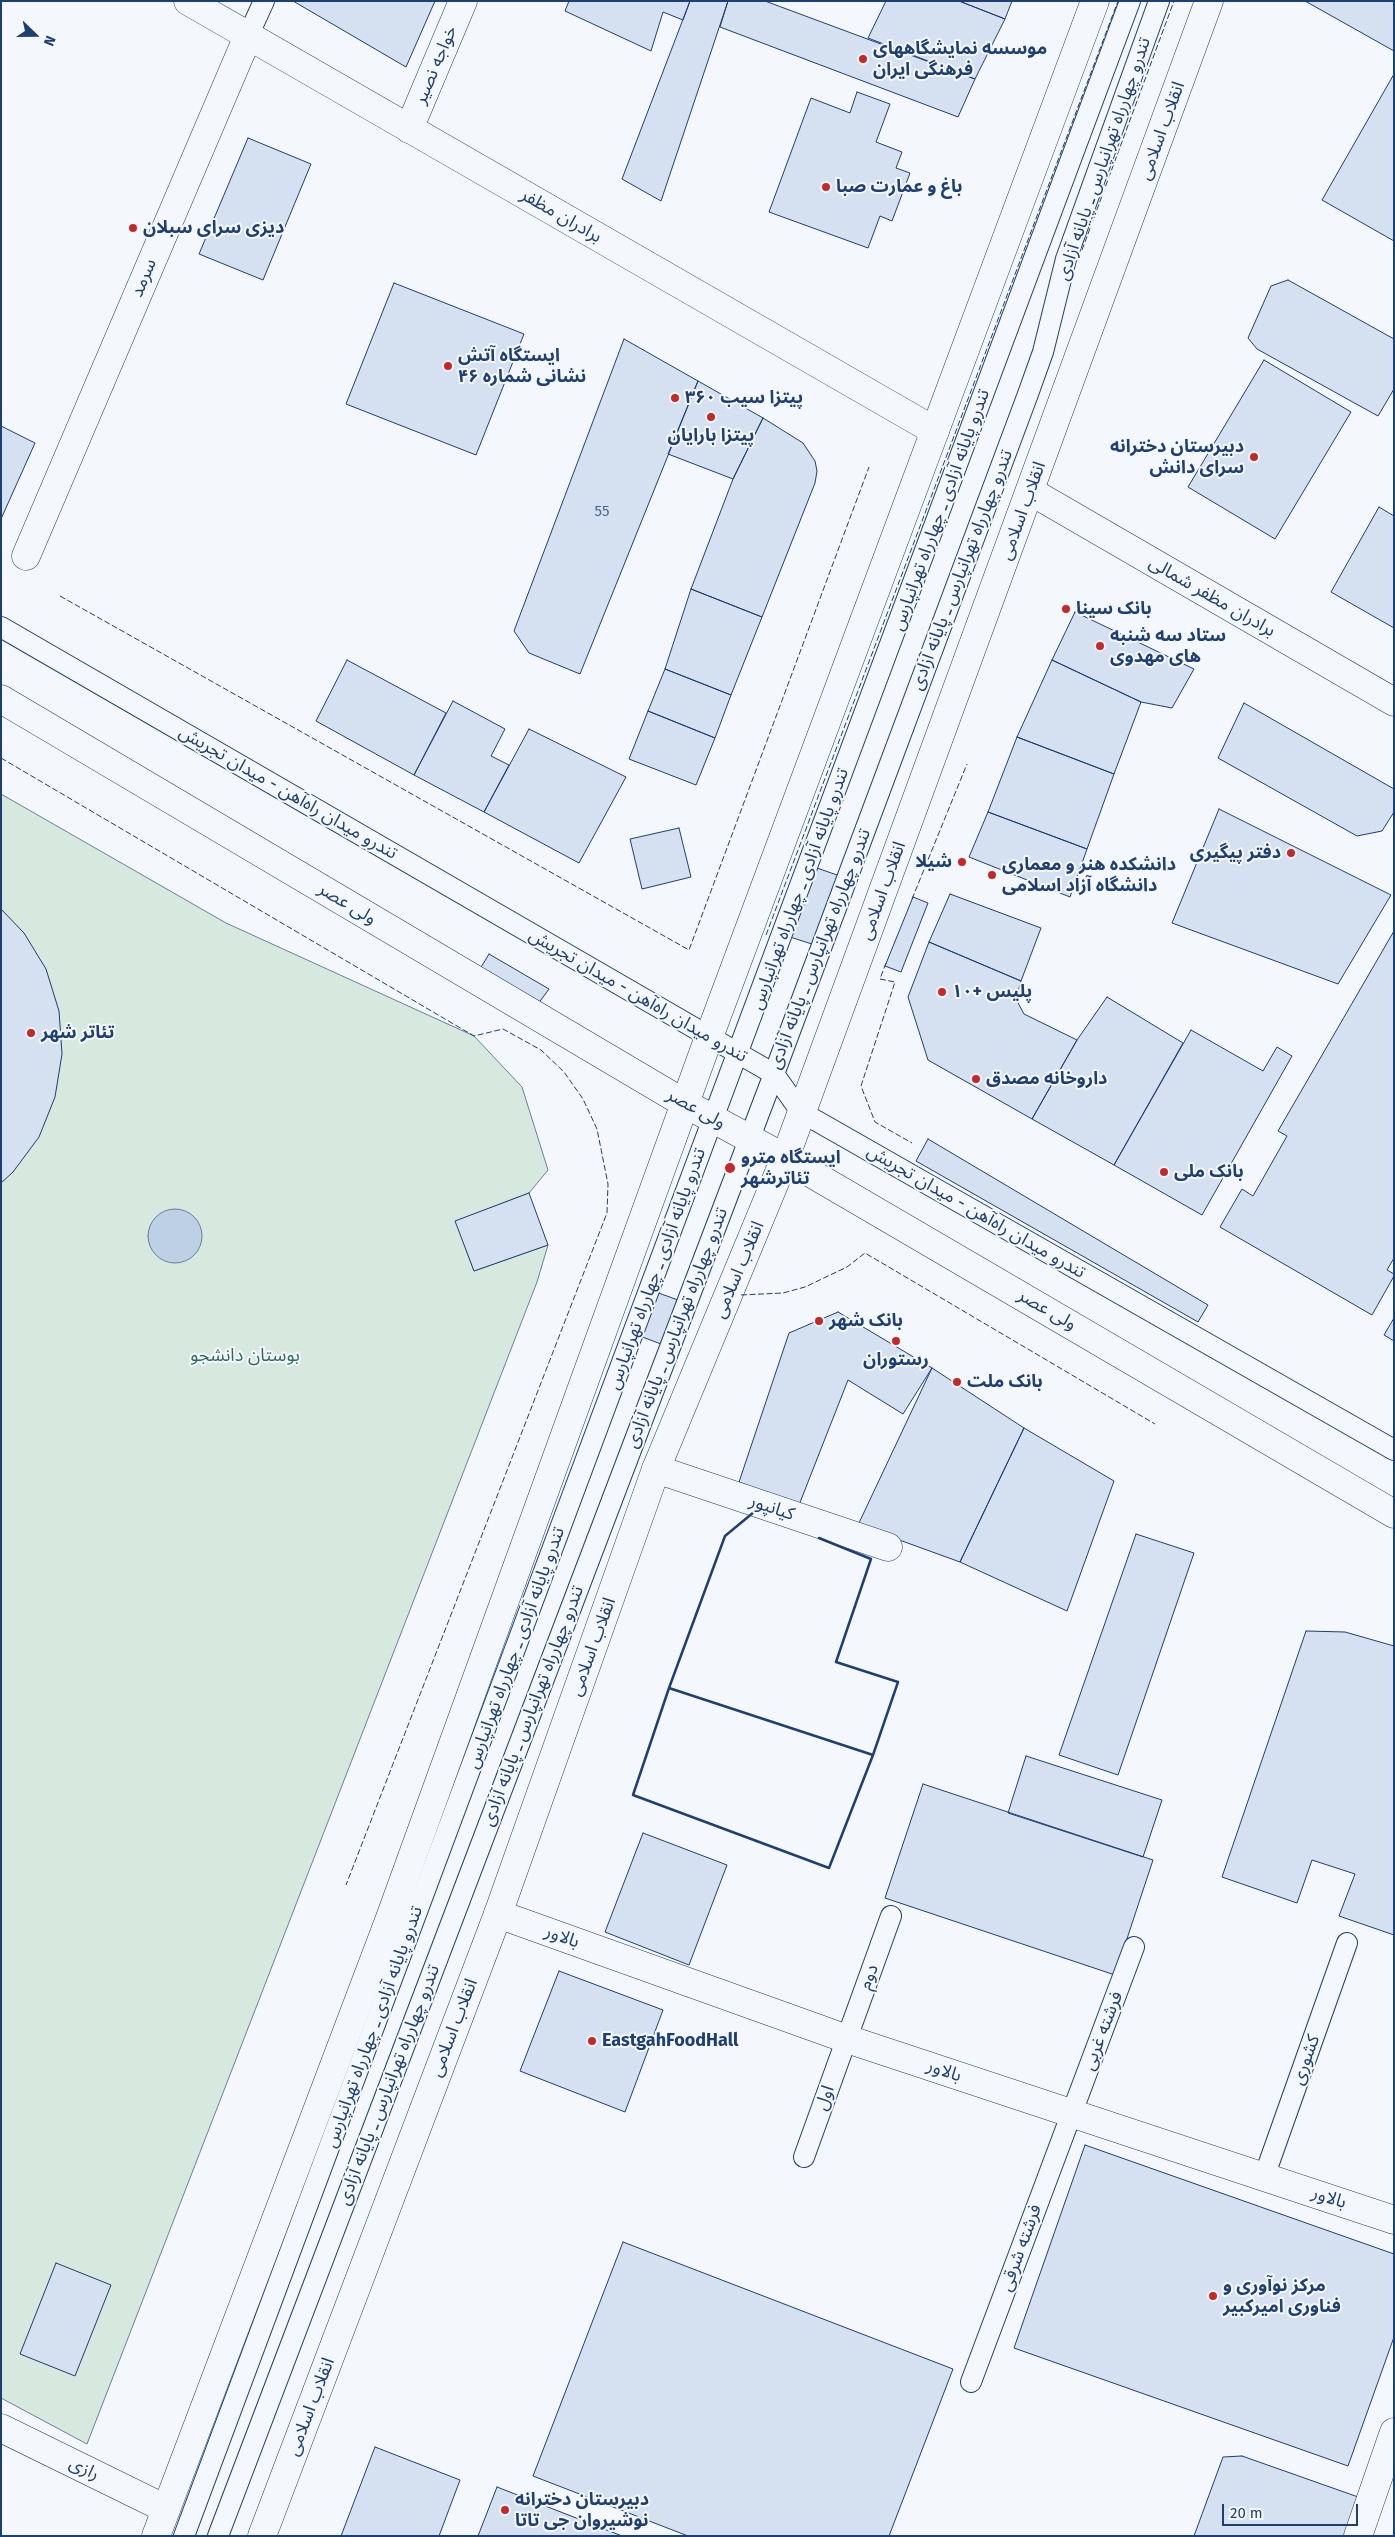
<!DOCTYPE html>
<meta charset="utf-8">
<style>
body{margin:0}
#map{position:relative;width:1395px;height:2537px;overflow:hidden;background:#f4f7fb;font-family:"Fira Sans",sans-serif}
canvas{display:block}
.frame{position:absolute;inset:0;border:2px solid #1d3f73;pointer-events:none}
.north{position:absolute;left:10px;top:10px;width:50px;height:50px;-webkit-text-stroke:4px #f4f7fb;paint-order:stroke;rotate:112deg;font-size:14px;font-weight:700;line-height:20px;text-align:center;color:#1d3f73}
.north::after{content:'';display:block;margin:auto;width:18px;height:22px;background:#1d3f73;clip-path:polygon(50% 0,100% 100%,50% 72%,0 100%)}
.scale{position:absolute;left:1222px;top:2504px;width:136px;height:22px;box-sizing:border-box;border:2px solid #1d3f73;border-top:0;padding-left:6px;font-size:15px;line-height:18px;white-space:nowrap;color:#1d3f73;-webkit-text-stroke:4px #f4f7fb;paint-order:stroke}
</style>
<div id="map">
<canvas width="1395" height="2537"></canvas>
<div class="frame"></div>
<div class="north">N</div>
<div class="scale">20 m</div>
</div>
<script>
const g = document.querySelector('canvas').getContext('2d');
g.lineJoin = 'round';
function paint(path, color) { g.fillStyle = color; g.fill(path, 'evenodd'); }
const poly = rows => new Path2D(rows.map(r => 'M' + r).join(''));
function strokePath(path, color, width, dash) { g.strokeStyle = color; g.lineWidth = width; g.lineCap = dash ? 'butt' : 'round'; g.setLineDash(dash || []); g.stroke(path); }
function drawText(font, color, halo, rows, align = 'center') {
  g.font = font + ' "Fira Sans","Noto Sans Arabic",sans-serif'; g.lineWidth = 4; g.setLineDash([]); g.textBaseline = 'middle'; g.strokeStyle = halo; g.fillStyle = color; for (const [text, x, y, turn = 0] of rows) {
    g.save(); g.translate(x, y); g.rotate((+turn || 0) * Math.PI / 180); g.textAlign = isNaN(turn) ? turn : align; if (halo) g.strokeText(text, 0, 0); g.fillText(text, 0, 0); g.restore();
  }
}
const green = poly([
 [1,794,226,923,474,1036,522,1087,548,1170,529,1193,456,1221,474,1271,548,1245,537,1282,87,2444,1,2398,1,794]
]);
paint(green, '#d7e8df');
strokePath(green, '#687fa3', 1);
const water = poly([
 '148 1236a27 27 0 1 1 54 0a27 27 0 1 1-54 0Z'
]);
paint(water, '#bed0e5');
strokePath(water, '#687fa3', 1);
const building = poly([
 [293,1,435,1,406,67,293,1],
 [569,1,690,1,683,20,663,12,651,51,565,11,569,1],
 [690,1,728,1,661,201,622,179,690,1],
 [728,1,765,1,975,79,958,117,720,27,728,1],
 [886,1,959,1,1005,19,975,79,868,38,886,1],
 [959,1,1012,1,1005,19,959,1],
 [1305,1,1394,1,1394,51,1305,1],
 [1394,74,1394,241,1322,200,1394,74],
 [857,92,890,104,876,142,902,152,896,168,910,173,892,221,880,216,868,248,769,212,811,98,850,113,857,92],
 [248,138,311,164,263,280,199,254,248,138],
 [1288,280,1394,339,1394,389,1378,416,1257,349,1248,338,1271,286,1288,280],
 [394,283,524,334,476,455,346,404,394,283],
 [624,339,698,381,580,674,529,653,514,631,624,339],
 [1264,360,1351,412,1275,539,1188,487,1264,360],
 [698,381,763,418,733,479,668,454,698,381],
 [763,418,803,443,815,461,817,471,815,483,762,617,691,589,733,479,763,418],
 [1,426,35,443,1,519,1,426],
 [1379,507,1394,516,1394,628,1331,592,1379,507],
 [691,589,762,617,731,695,665,669,691,589],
 [1075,612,1194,669,1172,708,1141,702,1052,660,1075,612],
 [347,660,446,713,414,775,316,721,347,660],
 [1052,660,1141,702,1114,774,1017,737,1052,660],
 [665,669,731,695,715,738,648,711,665,669],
 [453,701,505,729,491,756,509,765,484,812,414,775,453,701],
 [1244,703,1394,789,1394,812,1382,831,1357,836,1218,758,1244,703],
 [648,711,715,738,696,785,629,759,648,711],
 [529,729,626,777,579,863,484,812,529,729],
 [1017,737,1114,774,1087,849,988,812,1017,737],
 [1219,809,1391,895,1338,984,1172,923,1219,809],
 [988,812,1087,849,1070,897,969,857,988,812],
 [679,828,691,877,642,889,630,839,679,828],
 [814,867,840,876,815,945,790,937,814,867],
 [950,894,1041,928,1021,981,929,942,950,894],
 [913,897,928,903,901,972,885,966,913,897],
 [1,909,24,933,46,969,59,1011,62,1054,55,1097,39,1137,13,1172,1,1183,1,909],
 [1394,931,1394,1258,1387,1270,1394,1274,1394,1276,1372,1315,1220,1227,1242,1189,1253,1196,1287,1136,1278,1131,1394,931],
 [929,942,1021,981,1016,999,1024,1014,1077,1040,1032,1119,928,1060,908,997,929,942],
 [489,954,549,989,535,1008,477,974,489,954],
 [1107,997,1183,1043,1114,1165,1032,1119,1077,1040,1107,997],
 [1191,1030,1263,1071,1277,1047,1292,1056,1202,1215,1114,1165,1191,1030],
 [928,1139,1208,1305,1198,1322,916,1161,928,1139],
 [529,1193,548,1245,474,1271,455,1221,529,1193],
 [653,1291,678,1300,661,1344,637,1335,653,1291],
 [838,1312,932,1368,903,1414,848,1380,799,1505,739,1482,789,1333,838,1312],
 [1394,1318,1394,1341,1384,1335,1394,1318],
 [932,1368,1024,1428,960,1562,858,1525,932,1368],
 [1024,1428,1114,1481,1067,1611,960,1562,1024,1428],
 [1136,1534,1194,1553,1118,1775,1059,1755,1136,1534],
 [1306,1631,1345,1632,1394,1646,1394,1935,1339,1916,1355,1874,1312,1860,1297,1903,1222,1877,1306,1631],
 [1026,1756,1162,1800,1143,1857,1008,1813,1026,1756],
 [923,1784,1153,1860,1115,1975,885,1898,923,1784],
 [643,1833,727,1865,689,1965,605,1932,643,1833],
 [559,1971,663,2010,625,2112,520,2071,559,1971],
 [1085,2145,1394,2254,1394,2337,1348,2466,1014,2348,1085,2145],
 [623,2242,953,2369,889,2536,688,2536,533,2476,623,2242],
 [56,2263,111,2285,75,2376,20,2354,56,2263],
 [375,2447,460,2480,439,2536,341,2536,375,2447],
 [1242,2456,1361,2498,1347,2536,1194,2536,1223,2457,1242,2456],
 [497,2487,622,2536,478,2536,497,2487]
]);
paint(building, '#d5e0f0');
strokePath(building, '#1d3f73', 1);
const lane = poly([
 [248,36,264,1],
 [1,627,774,1074,801,1112,1394,1450],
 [804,2157,891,1916],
 [1264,2177,1347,1943],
 [971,2382,1134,1947],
 [184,2536,1130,1],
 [218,2536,774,1074,1028,394,1043,352,1066,259,1159,1]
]);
const street = poly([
 [409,129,463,1],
 [1030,491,1394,702],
 [26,556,248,36],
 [656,1469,888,1547],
 [498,1914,847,2039,1394,2220],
 [1358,2536,1394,2432]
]);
const secondary = poly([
 [188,1,935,431],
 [1,2428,166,2509]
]);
const primary = poly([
 [1,699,684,1103,785,1158,1394,1514],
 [156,2536,390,1918,709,1037,1095,1],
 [262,2536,498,1914,656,1469,785,1158,1209,1]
]);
strokePath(lane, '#1d3f73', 22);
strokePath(street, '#1d3f73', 29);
strokePath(secondary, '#1d3f73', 29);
strokePath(primary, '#1d3f73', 29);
strokePath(lane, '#f4f7fb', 20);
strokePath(street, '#f4f7fb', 28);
strokePath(secondary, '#f4f7fb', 28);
strokePath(primary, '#f4f7fb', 28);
strokePath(poly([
 [1082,250,1174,1],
 [60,596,689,950,869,467],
 [1,758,474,1036,503,1029,541,1050,564,1072,583,1099,597,1129,608,1184,607,1213,346,1885],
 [912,899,967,764],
 [766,935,1118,1],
 [886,963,880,979,895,982,861,1086,875,1122,912,1143],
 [741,1295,783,1293,805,1287,847,1267,865,1253,1155,1424]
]), '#1d3f73', 1, [6, 2.5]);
strokePath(poly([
 [754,1512,725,1536,669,1688,873,1755],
 [669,1688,633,1795,829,1868,873,1755,898,1682,836,1662,871,1559,819,1538]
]), '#1d3f73', 2.5);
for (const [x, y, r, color] of [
 [863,59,5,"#c62828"],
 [826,187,5,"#c62828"],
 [133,228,5,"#c62828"],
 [448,366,5,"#c62828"],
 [675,398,5,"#c62828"],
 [711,417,5,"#c62828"],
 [1254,457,5,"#c62828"],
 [1066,609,5,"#c62828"],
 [1100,646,5,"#c62828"],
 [1291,853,5,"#c62828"],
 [962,862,5,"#c62828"],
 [992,875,5,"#c62828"],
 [942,992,5,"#c62828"],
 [31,1033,5,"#c62828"],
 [976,1079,5,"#c62828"],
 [730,1168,6,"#c62828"],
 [1164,1172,5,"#c62828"],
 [819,1321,5,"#c62828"],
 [896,1341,5,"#c62828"],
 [957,1382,5,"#c62828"],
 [592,2041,5,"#c62828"],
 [1213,2296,5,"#c62828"],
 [505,2510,5,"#c62828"]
]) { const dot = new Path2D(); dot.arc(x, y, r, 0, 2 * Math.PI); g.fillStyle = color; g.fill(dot); strokePath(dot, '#f4f7fb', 2); }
drawText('15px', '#4b6792', null, [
 ["55",602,512]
]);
drawText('bold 18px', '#1d3f73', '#f4f7fb', [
 ["موسسه نمایشگاههای",873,49],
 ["فرهنگی ایران",873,70],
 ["باغ و عمارت صبا",836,187],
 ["دیزی سرای سبلان",143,228],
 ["ایستگاه آتش",458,356],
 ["نشانی شماره ۴۶",458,377],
 ["پیتزا سیب ۳۶۰",685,398],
 ["پیتزا بارایان",711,436,"center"],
 ["دبیرستان دخترانه",1244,447,"right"],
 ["سرای دانش",1244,468,"right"],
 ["بانک سینا",1076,609],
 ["ستاد سه شنبه",1110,636],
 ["های مهدوی",1110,657],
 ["دفتر پیگیری",1281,853,"right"],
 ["شیلا",952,862,"right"],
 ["دانشکده هنر و معماری",1002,865],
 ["دانشگاه آزاد اسلامی",1002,886],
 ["پلیس +۱۰",952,992],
 ["تئاتر شهر",41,1033],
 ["داروخانه مصدق",986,1079],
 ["ایستگاه مترو",741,1158],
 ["تئاترشهر",741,1179],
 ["بانک ملی",1174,1172],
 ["بانک شهر",829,1321],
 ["رستوران",896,1360,"center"],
 ["بانک ملت",967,1382],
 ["EastgahFoodHall",602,2041],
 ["مرکز نوآوری و",1223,2286],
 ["فناوری امیرکبیر",1223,2307],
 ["دبیرستان دخترانه",515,2500],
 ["نوشیروان جی تاتا",515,2521]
], 'left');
drawText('18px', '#1d3f73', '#f4f7fb', [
 ["خواجه نصیر",436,65,-67],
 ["انقلاب اسلامی",1162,131,-70],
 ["تندرو چهارراه تهرانپارس ـ پایانه آزادی",1104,159,-71],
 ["برادران مظفر",561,216,30],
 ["سرمد",144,278,-67],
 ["تندرو پایانه آزادی ـ چهارراه تهرانپارس",941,510,-70],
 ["انقلاب اسلامی",1023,511,-70],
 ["تندرو چهارراه تهرانپارس ـ پایانه آزادی",962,570,-69],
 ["برادران مظفر شمالی",1212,597,30],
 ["تندرو میدان راه‌آهن - میدان تجریش",288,793,30],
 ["تندرو پایانه آزادی ـ چهارراه تهرانپارس",800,889,-70],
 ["انقلاب اسلامی",883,891,-70],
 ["ولی عصر",347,904,31],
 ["تندرو چهارراه تهرانپارس ـ پایانه آزادی",820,949,-69],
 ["تندرو میدان راه‌آهن - میدان تجریش",638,996,30],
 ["ولی عصر",696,1109,29],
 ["تندرو میدان راه‌آهن - میدان تجریش",976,1212,30],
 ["تندرو پایانه آزادی ـ چهارراه تهرانپارس",657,1269,-70],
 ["انقلاب اسلامی",739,1270,-67],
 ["ولی عصر",1047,1310,30],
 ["تندرو چهارراه تهرانپارس ـ پایانه آزادی",677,1328,-69],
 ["کیانپور",772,1508,19],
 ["انقلاب اسلامی",593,1647,-70],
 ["تندرو پایانه آزادی ـ چهارراه تهرانپارس",516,1648,-70],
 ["تندرو چهارراه تهرانپارس ـ پایانه آزادی",533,1706,-69],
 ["بالاور",562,1937,20],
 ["دوم",869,1977,-70],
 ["تندرو پایانه آزادی ـ چهارراه تهرانپارس",374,2027,-70],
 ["انقلاب اسلامی",454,2028,-69],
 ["فرشته غربی",1103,2031,-69],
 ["کشوری",1306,2060,-70],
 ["بالاور",944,2071,19],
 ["تندرو چهارراه تهرانپارس ـ پایانه آزادی",389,2085,-69],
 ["اول",825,2098,-70],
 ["بالاور",1329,2198,18],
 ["فرشته شرقی",1021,2248,-70],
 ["انقلاب اسلامی",311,2407,-69],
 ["رازی",84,2469,26]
]);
drawText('18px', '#2c6c60', '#f4f7fb', [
 ["بوستان دانشجو",245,1356]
]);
</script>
